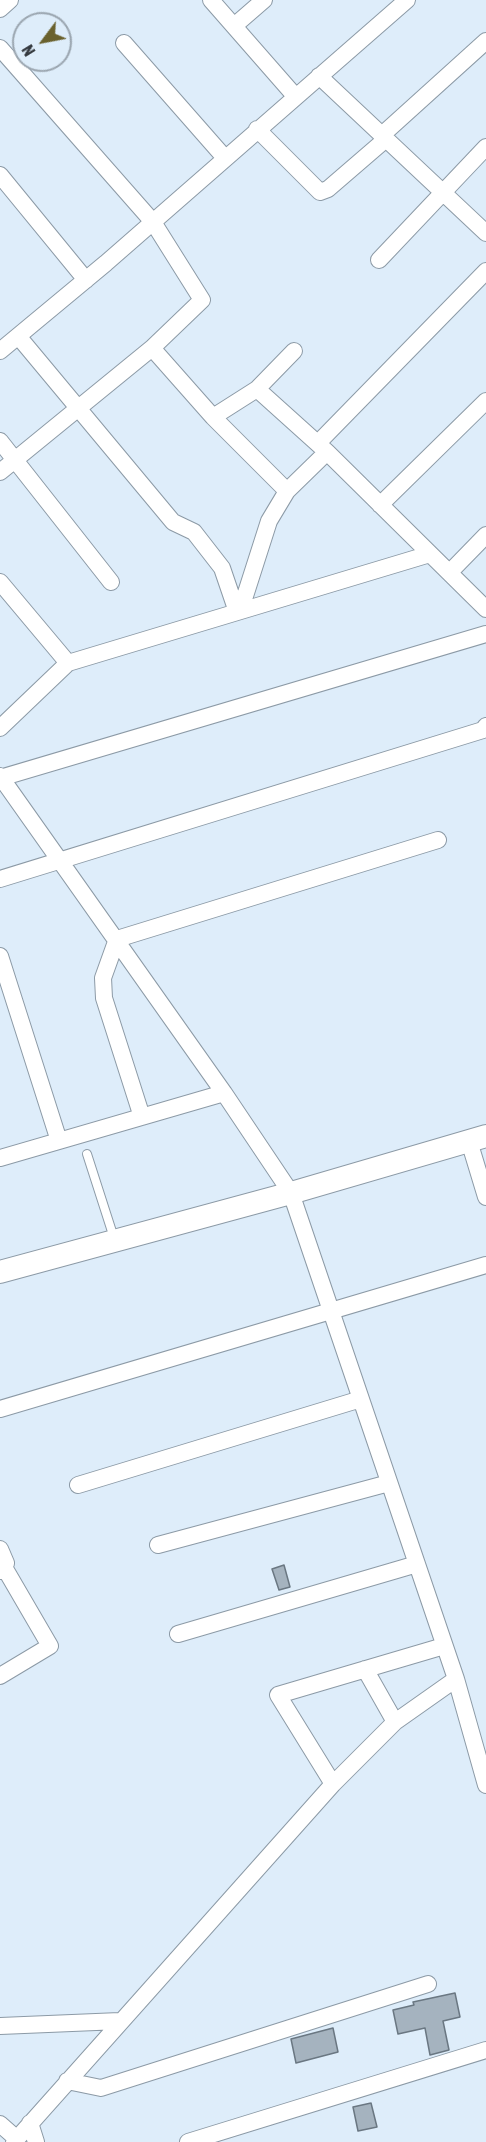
<!DOCTYPE html>
<style>
body{margin:0}
#map{position:relative;width:486px;height:2142px;overflow:hidden;background:#deedfa;font-family:"Asap Condensed",sans-serif}
canvas{display:block}
.north{position:absolute;left:12px;top:12px;width:60px;height:60px;box-sizing:border-box;background:#deedfa;border:2px solid #9aa5af;border-radius:50%;rotate:238deg;font-size:16px;font-weight:700;line-height:24px;text-align:center;color:#34393e}
.north::after{content:'';display:block;margin:auto;width:21px;height:27px;background:#6a612d;clip-path:polygon(50% 0,100% 100%,50% 72%,0 100%)}
</style>
<div id="map">
<canvas width="486" height="2142"></canvas>
<div class="north">N</div>
</div>
<script>
const g = document.querySelector('canvas').getContext('2d');
g.lineJoin = 'round';
function paint(path, color) { g.fillStyle = color; g.fill(path, 'evenodd'); }
const poly = rows => new Path2D(rows.map(r => 'M' + r).join(''));
function strokePath(path, color, width, dash) { g.strokeStyle = color; g.lineWidth = width; g.lineCap = dash ? 'butt' : 'round'; g.setLineDash(dash || []); g.stroke(path); }
const building = poly([
 [284,1565,290,1587,279,1590,272,1569,284,1565],
 [455,1993,460,2017,443,2021,449,2050,430,2055,425,2028,398,2034,393,2010,414,2005,413,2002,455,1993],
 [333,2028,338,2052,296,2063,291,2039,333,2028],
 [371,2103,377,2127,358,2131,353,2107,371,2103]
]);
paint(building, '#a5b3bf');
strokePath(building, '#6a7782', 1.5);
const service = poly([
 [87,1154,115,1241]
]);
const minor = poly([
 [211,0,295,96],
 [0,9,10,0],
 [234,26,264,0],
 [124,43,225,158],
 [0,48,153,222,202,300,152,348],
 [319,76,486,233],
 [257,129,320,192,328,189,386,139],
 [382,135,486,41],
 [0,175,86,280],
 [379,260,486,147],
 [18,336,173,522,194,532,222,568,237,612],
 [0,351,106,263,407,0],
 [257,389,294,351],
 [213,417,287,491],
 [0,441,111,582],
 [318,443,486,271],
 [0,472,152,348,213,417,257,389,327,452,486,609],
 [380,505,486,401],
 [450,572,486,535],
 [0,582,68,663],
 [234,601,245,596,269,521,287,491,327,452],
 [0,728,68,663,430,554],
 [0,776,224,1093,291,1193,456,1679,486,1785],
 [0,778,486,634],
 [0,879,483,730,486,726],
 [0,956,59,1141],
 [142,1117,104,998,103,978,117,939,438,840],
 [469,1141,486,1197],
 [0,1158,224,1093],
 [0,1409,486,1265],
 [78,1485,361,1399],
 [158,1545,389,1483],
 [0,1549,6,1563,0,1571],
 [178,1634,417,1564],
 [365,1669,395,1722],
 [0,1676,50,1646,4,1567],
 [333,1784,278,1695,444,1646],
 [0,2026,120,2021],
 [67,2081,101,2088,428,1984],
 [30,2123,36,2142],
 [0,2124,17,2139],
 [14,2142,333,1784,395,1722,456,1679],
 [188,2142,486,2050]
]);
const secondary = poly([
 [0,1272,291,1193,486,1136]
]);
strokePath(service, '#8c9aa6', 10);
strokePath(minor, '#8c9aa6', 18);
strokePath(secondary, '#8c9aa6', 24);
strokePath(service, '#fff', 8);
strokePath(minor, '#fff', 16);
strokePath(secondary, '#fff', 22);
</script>
